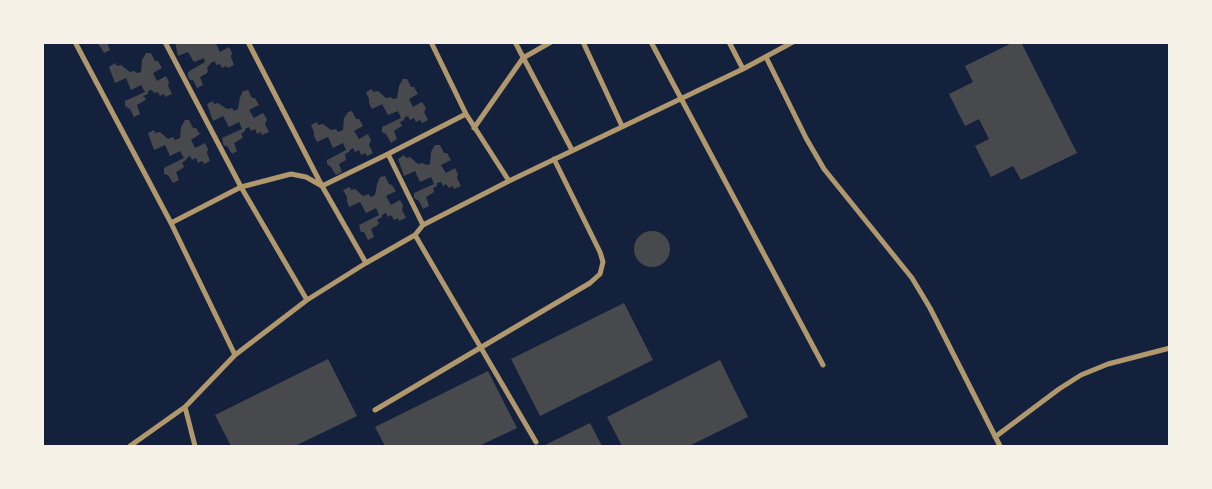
<!DOCTYPE html>
<style>
body{margin:0}
#map{position:relative;width:1212px;height:489px;overflow:hidden;background:#14213d;font-family:"PT Sans Narrow",sans-serif}
canvas{display:block}
.frame{position:absolute;inset:0;border:44px solid #f6f1e7;pointer-events:none}
</style>
<div id="map">
<canvas width="1212" height="489"></canvas>
<div class="frame"></div>
</div>
<script>
const g = document.querySelector('canvas').getContext('2d');
g.lineJoin = 'round';
function paint(path, color) { g.fillStyle = color; g.fill(path, 'evenodd'); }
const poly = rows => new Path2D(rows.map(r => 'M' + r).join(''));
function strokePath(path, color, width, dash) { g.strokeStyle = color; g.lineWidth = width; g.lineCap = dash ? 'butt' : 'round'; g.setLineDash(dash || []); g.stroke(path); }
paint(poly([
 [95,42,107,42,110,50,104,53,99,45],
 [175,42,198,42,199,44,204,42,218,42,216,44,220,52,229,47,232,53,231,57,234,65,228,68,226,66,222,68,220,64,216,65,215,61,211,63,207,68,208,71,207,73,200,77,203,85,197,88,193,80,190,80,188,77,188,72,205,62,204,58,194,62,188,52,178,56],
 [1014,42,1021,42,1077,153,1021,180,1013,166,991,177,975,146,989,139,979,119,965,126,949,94,973,82,965,66],
 [146,53,151,53,155,61,158,61,162,68,153,73,157,81,166,76,169,82,168,86,172,94,165,97,164,94,160,96,158,92,154,93,152,90,148,91,148,94,143,96,146,99,144,101,137,105,140,114,134,117,130,109,125,106,125,101,145,92,141,85,131,90,126,78,115,83,109,67,115,63,117,66,121,65,130,72,134,71,137,73,141,72,142,60],
 [403,79,407,79,411,87,414,87,418,94,409,99,413,107,422,102,426,108,424,112,428,120,422,123,420,120,416,122,414,118,410,120,408,116,405,117,404,120,400,122,402,126,400,127,394,131,397,139,391,143,386,134,382,132,382,127,401,118,398,111,388,115,382,104,372,109,369,103,369,99,366,92,372,89,373,92,378,91,386,98,391,97,393,99,397,98,399,86],
 [248,90,252,98,255,98,259,105,249,110,254,118,263,113,267,119,265,124,269,132,262,135,261,132,257,134,255,129,251,131,249,127,245,129,245,131,241,134,243,137,241,139,234,143,237,151,232,154,227,146,224,146,223,143,222,138,242,129,239,122,229,127,223,116,213,121,207,104,213,101,214,104,218,103,227,109,232,108,234,111,238,109,240,97,243,91],
 [352,111,356,119,359,119,363,126,354,131,359,139,368,134,371,140,369,145,373,153,367,156,365,153,361,155,359,150,355,152,353,148,350,150,349,152,345,154,346,160,339,164,342,172,336,175,331,167,327,164,327,160,346,150,343,143,333,148,328,137,317,142,314,136,314,132,311,125,317,122,318,125,323,124,331,130,336,129,338,132,343,130,344,118,348,112],
 [185,120,189,120,193,128,196,128,200,134,191,140,195,148,205,143,208,149,207,153,210,161,204,164,202,161,198,163,196,158,192,160,190,156,187,158,186,160,182,163,184,166,183,168,176,172,179,180,173,183,168,175,166,175,164,173,164,168,184,158,180,151,170,156,165,145,154,150,148,133,154,130,155,133,160,132,168,139,173,137,175,140,180,138,181,127],
 [435,145,440,145,444,153,447,153,451,160,441,165,446,173,455,168,458,174,457,178,461,186,454,189,453,186,449,188,446,184,443,186,441,182,437,183,437,186,433,188,434,191,433,193,426,197,429,206,423,209,419,201,414,198,414,193,434,184,431,177,420,182,415,171,404,176,398,159,404,155,406,158,410,157,418,164,423,163,426,165,430,164,431,152],
 [385,176,389,184,392,185,396,191,386,196,391,205,400,200,403,205,402,210,406,218,399,221,398,218,394,220,391,215,388,217,386,213,382,215,382,217,377,220,379,223,378,225,371,229,374,237,368,240,364,232,361,232,360,229,359,225,379,215,376,208,366,213,360,202,349,207,347,201,347,197,343,190,350,187,351,190,355,189,363,196,369,194,371,197,375,195,377,184,380,177],
 '634 249a18 18 0 1 1 36 0a18 18 0 1 1-36 0Z',
 [624,303,653,360,540,416,511,359],
 [328,359,357,416,295,446,231,446,215,415],
 [720,360,748,417,689,446,622,446,607,417],
 [488,371,517,428,479,446,385,446,375,427],
 [590,423,602,446,543,446]
]), '#48494c');
strokePath(poly([
 [75,42,171,223,235,355],
 [165,42,241,187,307,300],
 [248,42,322,186,366,263],
 [431,42,466,114,509,181],
 [515,42,572,150],
 [583,42,622,126],
 [651,42,823,365],
 [729,42,743,69],
 [766,57,806,138,824,169,912,278,930,308,1000,446],
 [474,128,523,58,551,42],
 [388,154,423,225],
 [171,223,241,187,291,174,306,177,322,186,388,154,466,114],
 [415,235,536,442],
 [185,407,195,446],
 [375,410,590,283,600,274,603,262,600,252,554,159],
 [995,437,1059,389,1081,375,1108,364,1170,348],
 [130,446,185,407,235,355,307,300,366,263,415,235,423,225,509,181,743,69,793,42]
]), '#b1986c', 5);
</script>
